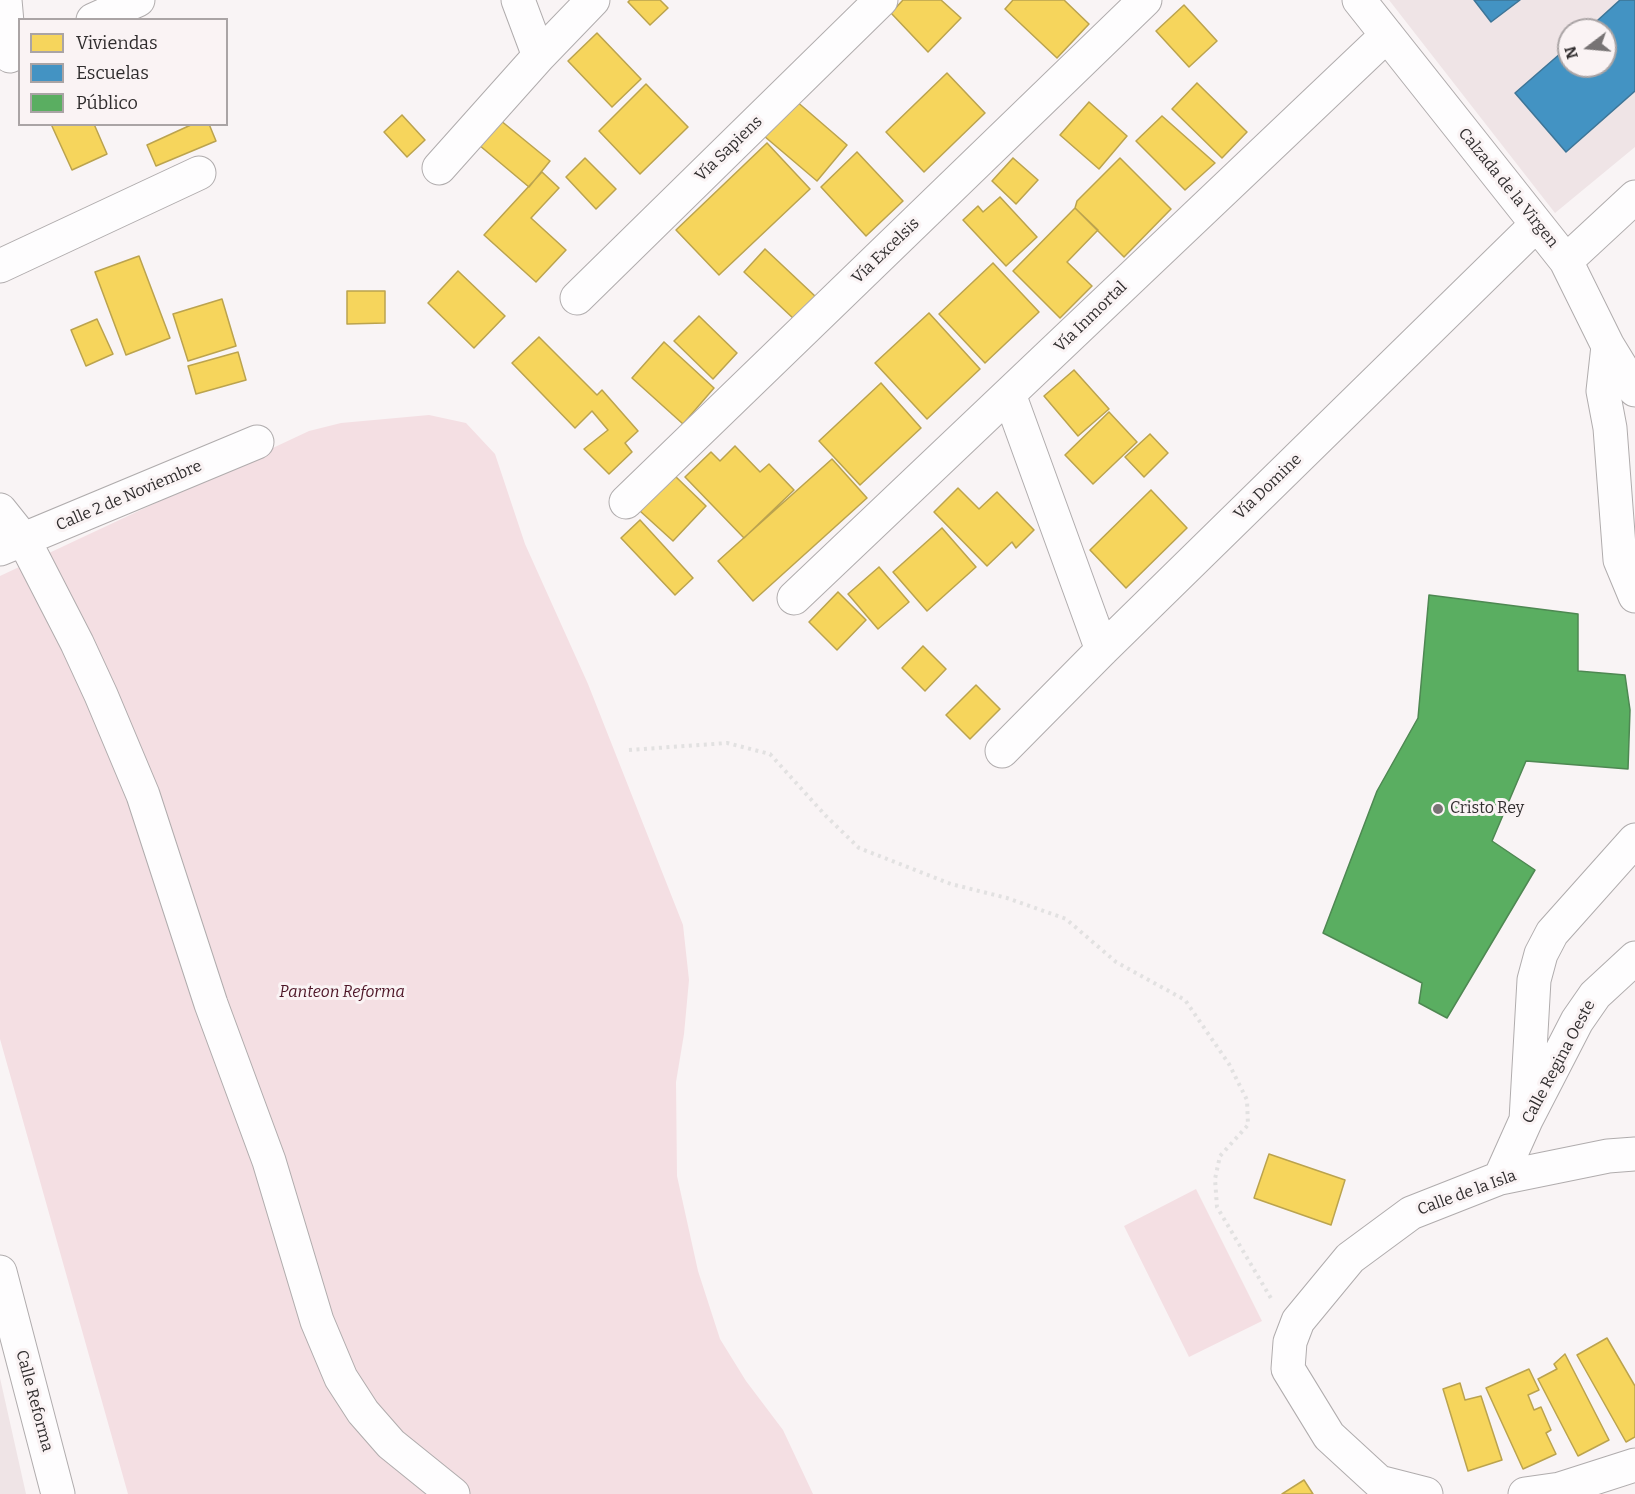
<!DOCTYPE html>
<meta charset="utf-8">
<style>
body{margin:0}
#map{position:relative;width:1635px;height:1494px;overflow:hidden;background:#f9f4f5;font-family:Bitter,serif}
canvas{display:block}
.legend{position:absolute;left:18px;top:18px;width:210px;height:108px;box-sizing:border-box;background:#faf3f4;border:2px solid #aaa4a5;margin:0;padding:8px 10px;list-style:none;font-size:18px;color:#312e2f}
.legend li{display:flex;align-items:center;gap:12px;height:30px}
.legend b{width:30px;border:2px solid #aaa4a5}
.north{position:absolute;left:1557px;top:18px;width:60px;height:60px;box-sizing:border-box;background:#faf3f4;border:2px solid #aaa4a5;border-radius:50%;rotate:254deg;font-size:16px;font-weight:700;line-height:24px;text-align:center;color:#312e2f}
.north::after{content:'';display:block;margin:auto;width:21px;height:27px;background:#777374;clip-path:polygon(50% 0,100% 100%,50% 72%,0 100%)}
</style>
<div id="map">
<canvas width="1635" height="1494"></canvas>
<ul class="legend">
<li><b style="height:16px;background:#f6d55c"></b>Viviendas</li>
<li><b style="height:16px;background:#4393c3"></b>Escuelas</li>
<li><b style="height:16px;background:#5aae61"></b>Público</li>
</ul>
<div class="north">N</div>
</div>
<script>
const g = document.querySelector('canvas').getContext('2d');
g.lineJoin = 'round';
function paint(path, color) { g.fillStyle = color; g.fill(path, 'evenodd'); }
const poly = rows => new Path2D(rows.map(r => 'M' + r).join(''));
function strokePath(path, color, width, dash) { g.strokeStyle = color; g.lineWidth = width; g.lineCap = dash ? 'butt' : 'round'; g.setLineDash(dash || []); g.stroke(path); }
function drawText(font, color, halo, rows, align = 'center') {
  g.font = font + ' Bitter,serif'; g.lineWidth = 6; g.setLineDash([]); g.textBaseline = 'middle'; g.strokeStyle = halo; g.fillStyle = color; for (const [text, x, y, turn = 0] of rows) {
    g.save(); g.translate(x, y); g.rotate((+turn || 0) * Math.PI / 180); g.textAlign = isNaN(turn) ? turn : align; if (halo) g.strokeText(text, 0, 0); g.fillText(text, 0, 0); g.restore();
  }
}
paint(poly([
 [1389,0,1635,0,1635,147,1555,213],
 [1569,30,1605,30,1605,66,1569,66],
 [0,1378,26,1494,0,1494]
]), '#efe4e6');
paint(poly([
 [429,415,466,423,495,454,525,544,588,684,683,925,689,980,684,1034,676,1082,677,1176,698,1271,720,1339,746,1381,783,1430,813,1494,128,1494,0,1039,0,576,309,431,341,423],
 [1196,1189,1262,1321,1189,1357,1124,1226]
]), '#f4dfe3');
const homes = poly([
 [630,0,660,0,668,8,650,25,628,2,630,0],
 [903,0,941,0,961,18,928,52,891,13,903,0],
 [1013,0,1064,0,1089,24,1057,58,1005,9,1013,0],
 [1184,5,1217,41,1189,67,1156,31,1184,5],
 [597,33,641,79,612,107,568,61,597,33],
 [947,73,985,113,924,172,886,132,947,73],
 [1197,83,1247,132,1222,158,1172,109,1197,83],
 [646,84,688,127,640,174,599,131,646,84],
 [795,100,847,145,817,181,764,136,795,100],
 [1089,102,1127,136,1099,169,1060,135,1089,102],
 [402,115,425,140,407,157,384,132,402,115],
 [1162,116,1215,163,1185,190,1136,141,1162,116],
 [500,120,550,161,529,187,479,145,500,120],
 [51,124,94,124,107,154,72,170,51,124],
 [193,124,209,124,216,141,156,166,147,145,193,124],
 [767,143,810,189,719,275,676,230,767,143],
 [857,152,903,201,866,236,821,187,857,152],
 [585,158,616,189,596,209,566,177,585,158],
 [1013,158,1038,180,1016,204,992,181,1013,158],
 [1120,158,1171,209,1124,257,1075,208,1077,201,1120,158],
 [542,172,559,188,531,218,566,250,536,282,484,235,542,172],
 [1000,197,1037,237,1006,266,963,220,978,206,983,212,1000,197],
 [1075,208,1098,230,1067,262,1092,286,1060,318,1013,271,1075,208],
 [765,249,816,297,795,320,744,272,765,249],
 [139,256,170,338,126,355,95,272,139,256],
 [993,263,1039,312,985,363,939,314,993,263],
 [458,271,505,316,474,348,428,303,458,271],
 [347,291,385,291,385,323,347,324,347,291],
 [222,299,236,346,188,361,173,314,222,299],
 [929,313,980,369,927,419,875,363,929,313],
 [699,316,737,353,713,379,674,341,699,316],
 [97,319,113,354,86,366,71,330,97,319],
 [539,337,597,395,602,390,638,431,625,443,632,452,609,474,584,449,608,430,592,411,575,428,512,363,539,337],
 [664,342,714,388,683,424,632,378,664,342],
 [238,352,246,380,196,394,188,366,238,352],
 [1074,370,1109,409,1078,436,1044,396,1074,370],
 [881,383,921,428,860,485,819,441,881,383],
 [1109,412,1137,442,1093,484,1065,455,1109,412],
 [1150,434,1168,453,1144,477,1125,457,1150,434],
 [735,446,760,472,769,464,794,490,744,538,685,477,711,452,720,461,735,446],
 [832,459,867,498,753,601,718,561,832,459],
 [674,475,706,506,673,541,640,511,674,475],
 [958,488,979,509,997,492,1034,530,1016,548,1012,542,987,566,934,512,958,488],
 [1151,490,1187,528,1126,588,1090,550,1151,490],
 [640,520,693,578,675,595,621,538,640,520],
 [942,528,976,567,927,611,893,572,942,528],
 [879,567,909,602,878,629,848,594,879,567],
 [838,592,866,620,837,650,809,622,838,592],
 [923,646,946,669,925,691,902,668,923,646],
 [976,685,1000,709,970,739,946,715,976,685],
 [1269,1154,1345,1180,1331,1225,1254,1198,1269,1154],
 [1607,1338,1635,1386,1635,1437,1626,1442,1577,1355,1607,1338],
 [1565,1354,1609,1440,1578,1456,1538,1379,1557,1369,1554,1364,1565,1354],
 [1529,1369,1539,1390,1528,1395,1534,1410,1541,1407,1551,1430,1546,1433,1556,1454,1523,1469,1486,1388,1529,1369],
 [1460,1383,1465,1400,1481,1396,1502,1460,1468,1471,1443,1389,1460,1383],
 [1304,1480,1313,1494,1282,1494,1304,1480]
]);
paint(homes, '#f6d55c');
strokePath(homes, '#bba34e', 1.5);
const schools = poly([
 [1474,0,1520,0,1491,22,1474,0],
 [1620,0,1635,0,1635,91,1566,152,1515,93,1569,46,1569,66,1605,66,1605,30,1587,30,1620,0]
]);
paint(schools, '#4393c3');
strokePath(schools, '#3e7597', 1.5);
const public = poly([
 [1429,595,1578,614,1578,671,1625,675,1630,710,1628,769,1526,761,1492,841,1535,870,1447,1018,1419,1003,1422,983,1323,933,1377,791,1418,718,1429,595]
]);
paint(public, '#5aae61');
strokePath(public, '#4e8852', 1.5);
const minor = poly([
 [5,0,10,56],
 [518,0,539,56],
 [1359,0,1566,261,1608,346,1635,390],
 [93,20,138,0],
 [439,168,539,56,593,0],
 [1566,261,1635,197],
 [0,266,199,173],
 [577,298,881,0],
 [1608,346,1603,391,1610,428,1620,560,1635,596],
 [1009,394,1102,650],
 [626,502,1145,0],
 [0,510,24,540,77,643,101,695,143,795,211,1004,269,1161,317,1321,341,1378,363,1412,391,1444,453,1494],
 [0,549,257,442],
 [794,598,1387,35],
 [1002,751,1102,650,1536,225],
 [1526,1120,1534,980,1541,954,1552,933,1635,840],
 [1500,1178,1526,1120,1577,1021,1595,995,1635,958],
 [0,1272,58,1494],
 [1426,1494,1379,1482,1329,1436,1288,1369,1290,1342,1298,1321,1350,1258,1411,1213,1500,1178,1608,1156,1635,1154],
 [1525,1494,1560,1489,1635,1465]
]);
strokePath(minor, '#b0acad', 35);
strokePath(poly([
 [629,750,727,743,770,754,826,816,859,848,951,884,1007,898,1066,919,1116,962,1185,1000,1229,1064,1247,1100,1248,1125,1220,1156,1215,1179,1217,1207,1272,1300]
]), '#e2e1e1', 4, [3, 4.5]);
strokePath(minor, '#fefdfe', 33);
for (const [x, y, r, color] of [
 [1438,809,6,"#777374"]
]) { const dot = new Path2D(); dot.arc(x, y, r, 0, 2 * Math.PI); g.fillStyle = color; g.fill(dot); strokePath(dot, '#faf3f4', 2); }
drawText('16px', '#312e2f', '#faf3f4', [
 ["Vía Sapiens",729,149,-44],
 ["Calzada de la Virgen",1508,188,51],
 ["Vía Excelsis",886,251,-44],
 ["Vía Inmortal",1091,317,-44],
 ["Vía Domine",1268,487,-44],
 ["Calle 2 de Noviembre",129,496,-23],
 ["Calle Regina Oeste",1559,1062,-62],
 ["Calle de la Isla",1467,1193,-20],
 ["Calle Reforma",34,1401,75]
]);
drawText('16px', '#312e2f', '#faf3f4', [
 ["Cristo Rey",1450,809]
], 'left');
drawText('italic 16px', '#4d1526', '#faf3f4', [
 ["Panteon Reforma",342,993]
]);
</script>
